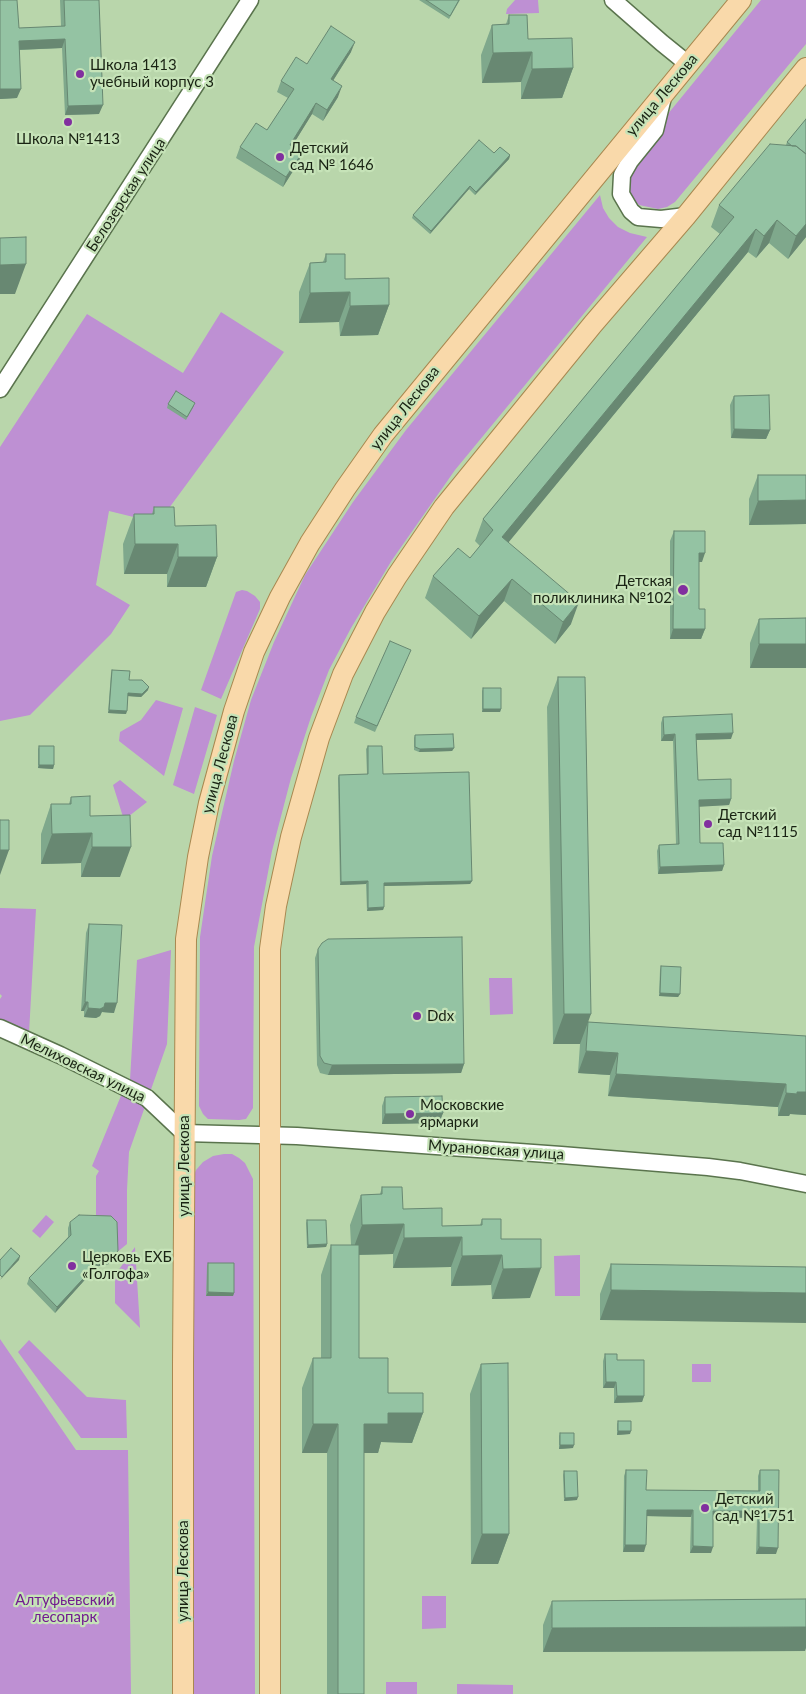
<!DOCTYPE html>
<meta charset="utf-8">
<style>
body{margin:0}
canvas{display:block;background:#b9d6ab}
</style>
<canvas width="806" height="1694"></canvas>
<script>
const g = document.querySelector('canvas').getContext('2d');
g.lineJoin = 'round';
function paint(path, color) { g.fillStyle = color; g.fill(path, 'evenodd'); }
const poly = rows => new Path2D(rows.map(r => 'M' + r).join(''));
function strokePath(path, color, width, dash) { g.strokeStyle = color; g.lineWidth = width; g.lineCap = dash ? 'butt' : 'round'; g.setLineDash(dash || []); g.stroke(path); }
function drawText(font, color, halo, rows, align = 'center') {
  g.font = font + ' Lato,sans-serif'; g.lineWidth = 4.5; g.setLineDash([]); g.textBaseline = 'middle'; g.strokeStyle = halo; g.fillStyle = color; for (const [text, x, y, turn = 0] of rows) {
    g.save(); g.translate(x, y); g.rotate((+turn || 0) * Math.PI / 180); g.textAlign = isNaN(turn) ? turn : align; if (halo) g.strokeText(text, 0, 0); g.fillText(text, 0, 0); g.restore();
  }
}
paint(poly([
 [515,0,538,0,539,13,506,14,507,9],
 [761,0,806,0,806,44,675,202,667,207,658,209,639,205,631,197,628,187,630,170,663,128,667,115],
 [600,195,603,208,609,218,618,227,630,233,647,237,455,470,392,560,351,628,329,670,311,717,291,778,272,851,254,947,253,1108,246,1119,239,1120,208,1119,203,1114,199,1106,200,937,212,856,234,761,251,700,274,642,305,575,353,502,406,430],
 [221,312,284,352,158,523,109,511,96,585,130,605,111,634,30,715,0,721,0,447,87,314,183,373],
 [242,590,247,591,255,596,260,602,260,609,221,699,201,690,236,592],
 [156,700,183,708,164,776,119,741,120,732,141,720],
 [195,707,217,715,194,794,173,785],
 [120,780,147,802,124,820,113,785],
 [0,908,36,909,29,1033,0,1022,0,999,2,996,0,994],
 [171,950,167,1044,129,1152,127,1190,127,1244,116,1253,96,1222,96,1176,99,1171,92,1166,125,1086,130,1080,137,960],
 [489,978,512,978,513,1014,490,1015],
 [224,1154,232,1154,239,1158,245,1163,253,1179,255,1694,194,1694,193,1178,196,1170,203,1162,213,1156],
 [46,1215,54,1222,40,1238,32,1231],
 [135,1247,140,1328,115,1303,115,1275],
 [580,1255,580,1296,555,1296,554,1256],
 [0,1339,76,1450,128,1450,131,1694,0,1694],
 [29,1340,87,1397,126,1400,127,1438,81,1438,18,1352],
 [692,1364,711,1364,711,1382,692,1382],
 [422,1596,446,1596,446,1628,422,1629],
 [386,1682,417,1682,417,1694,386,1694],
 [457,1684,513,1685,513,1694,457,1694]
]), '#be90d3');
const minor = poly([
 [613,0,662,43,688,64],
 [664,93,655,130,630,161,622,175,621,194,631,211,638,217,661,219,686,216],
 [0,389,250,0],
 [0,1028,60,1055,147,1098,184,1133,297,1136,561,1155,708,1167,740,1171,806,1184]
]);
const major = poly([
 [183,1694,183,1363,186,939,198,857,209,803,234,711,254,652,280,597,310,543,345,489,383,435,741,0],
 [270,1694,270,949,276,906,291,837,319,738,343,674,375,612,397,576,444,507,593,324,686,216,806,68]
]);
strokePath(minor, '#5a744d', 19);
strokePath(major, '#a88850', 22);
strokePath(minor, '#fff', 16);
strokePath(major, '#f9d9aa', 20);
paint(poly([
 [0,0,19,28,61,26,60,0,99,0,99,114,65,115,62,48,19,50,17,98,0,99],
 [419,0,460,0,449,19],
 [509,15,528,39,573,68,562,98,521,99,521,82,482,83,481,55,492,25,506,24],
 [351,52,333,81,338,97,323,121,312,114,292,146,302,153,298,163,283,187,236,158,240,147,267,130,288,98,277,92,281,81,307,64],
 [806,119,806,237,788,259,769,243,756,258,748,252,508,542,571,624,555,644,504,601,471,639,425,598,433,576,470,558,480,546,475,541,483,519,720,234,711,227,719,205,786,145,787,142],
 [494,153,510,155,509,159,475,195,469,189,430,234,412,218,413,215],
 [326,254,345,279,389,305,378,335,340,336,339,322,299,323,299,292,310,263,323,262],
 [734,396,770,430,766,439,731,438,730,405],
 [168,404,194,406,186,420,167,408],
 [758,475,806,475,806,524,749,525,749,499],
 [154,507,175,526,217,557,206,587,167,587,167,574,124,574,123,544,134,514,152,514],
 [674,531,702,562,699,562,699,609,705,629,701,639,670,639,670,541],
 [806,618,806,668,750,668,750,643,759,619],
 [408,657,375,732,354,723,356,717],
 [112,670,148,690,141,697,128,696,126,714,108,713,111,673],
 [558,677,588,1022,806,1036,806,1115,790,1114,789,1116,778,1116,778,1107,608,1096,610,1075,578,1073,580,1044,553,1044,547,707],
 [483,688,501,709,500,712,482,712,482,691],
 [663,717,731,739,696,740,698,780,731,799,729,805,699,806,700,843,724,865,722,871,658,874,657,851,659,845,676,844,673,741,661,741,661,723],
 [415,735,454,748,452,751,419,752,414,750,414,738],
 [39,746,54,765,53,769,38,768,38,749],
 [368,746,383,774,472,881,470,884,384,886,384,907,383,910,367,911,366,884,340,885,338,778,339,775,367,774,366,749],
 [71,797,90,816,120,877,81,877,81,863,41,864,41,834,51,804,69,804],
 [89,924,114,1013,102,1012,100,1016,96,1018,84,1017,84,1011,81,1011,86,933],
 [318,949,464,1064,461,1073,328,1075,320,1073,317,1065,315,958],
 [661,966,680,994,678,997,659,996,660,970],
 [385,1097,443,1113,439,1123,382,1124,382,1106],
 [382,1187,403,1209,442,1226,480,1225,482,1219,501,1239,530,1298,492,1299,491,1285,451,1286,451,1267,393,1268,393,1254,359,1255,359,1358,388,1393,423,1413,412,1443,381,1442,378,1453,364,1453,364,1694,327,1694,327,1453,302,1453,302,1388,313,1358,321,1358,321,1275,331,1245,351,1245,350,1225,361,1195,380,1194],
 [307,1220,327,1244,326,1247,307,1248,306,1223],
 [70,1222,116,1257,109,1264,94,1267,91,1273,55,1313,27,1284,29,1278,68,1237,68,1228],
 [208,1263,234,1293,233,1296,206,1296,207,1266],
 [611,1264,806,1267,600,1320,600,1294],
 [605,1354,617,1360,644,1396,642,1402,614,1403,614,1388,603,1388,603,1361],
 [481,1364,509,1534,498,1564,471,1564,470,1394],
 [618,1421,630,1434,617,1435,617,1424],
 [560,1433,573,1448,559,1449,559,1436],
 [626,1470,646,1490,758,1491,758,1476,760,1470,776,1554,756,1554,757,1518,713,1517,711,1553,690,1553,691,1517,646,1516,644,1552,623,1552,624,1476],
 [564,1471,577,1500,564,1501,563,1475],
 [552,1601,805,1651,543,1652,543,1625]
]), '#7fa88c');
paint(poly([
 [65,39,62,48,15,50,19,41],
 [355,42,351,52,327,90,331,79],
 [532,52,521,82,482,83,493,53],
 [573,68,562,98,521,99,532,69],
 [342,86,338,97,323,121,327,110],
 [0,89,21,89,17,98,0,99],
 [316,103,312,114,286,156,290,145],
 [103,105,99,114,65,115,68,106],
 [302,153,298,163,283,187,286,177],
 [510,155,509,159,475,195,476,192],
 [470,186,469,189,430,234,431,231],
 [777,220,769,243,756,258,764,236],
 [806,224,806,237,788,259,796,236],
 [756,229,748,252,494,560,502,537],
 [26,264,15,294,0,294,0,265],
 [350,292,339,322,299,323,310,293],
 [389,305,378,335,340,336,350,306],
 [734,429,770,430,766,439,731,438],
 [806,500,806,524,749,525,758,501],
 [135,544,178,544,167,574,124,574],
 [699,553,705,553,702,562,695,562],
 [178,557,217,557,206,587,167,587],
 [512,579,504,601,471,639,479,616],
 [579,602,571,624,555,644,563,622],
 [673,629,705,629,701,639,670,639],
 [759,644,806,644,806,668,750,668],
 [149,687,148,690,141,697,127,696,128,693],
 [483,709,501,709,500,712,482,712],
 [109,710,127,711,126,714,108,713],
 [733,733,731,739,694,740,696,734],
 [675,734,673,741,661,741,664,735],
 [454,748,452,751,419,752,420,749],
 [39,765,54,765,53,769,38,768],
 [731,799,729,805,696,807,699,800],
 [92,833,81,863,41,864,52,834],
 [92,847,131,847,120,877,81,877],
 [0,850,9,850,0,875],
 [724,865,722,871,658,874,660,867],
 [368,881,366,884,340,885,341,882],
 [472,881,470,884,383,886,384,883],
 [384,907,383,910,367,911,368,908],
 [660,993,680,994,678,997,659,996],
 [85,1002,88,1002,84,1011,81,1011],
 [105,1003,117,1003,114,1013,102,1012],
 [104,1007,100,1016,96,1018,84,1017,88,1008],
 [564,1014,591,1014,580,1044,553,1044],
 [586,1051,618,1053,610,1075,578,1073],
 [464,1064,461,1073,328,1075,332,1065],
 [616,1074,786,1084,778,1107,608,1096],
 [797,1092,806,1092,806,1115,790,1114,789,1116,778,1116,786,1093],
 [443,1113,439,1123,382,1124,385,1114],
 [404,1224,393,1254,351,1255,362,1225],
 [462,1237,451,1267,393,1268,404,1238],
 [327,1244,326,1247,307,1248,308,1245],
 [118,1251,116,1257,109,1264,94,1267,91,1273,55,1313,57,1307,94,1262],
 [502,1255,491,1285,451,1286,462,1256],
 [20,1256,19,1260,0,1280,2,1277],
 [541,1268,530,1298,492,1299,503,1269],
 [611,1290,806,1293,806,1323,600,1320],
 [208,1292,234,1293,233,1296,206,1296],
 [606,1382,616,1382,614,1388,603,1388],
 [617,1396,644,1396,642,1402,614,1403],
 [388,1413,423,1413,412,1443,381,1442,378,1453,353,1453,364,1424],
 [313,1424,338,1424,327,1453,302,1453],
 [618,1431,631,1431,630,1434,617,1435],
 [560,1445,574,1445,573,1448,559,1449],
 [578,1497,577,1500,564,1501,565,1498],
 [647,1510,693,1510,691,1517,644,1516],
 [713,1511,759,1511,757,1518,711,1517],
 [482,1534,509,1534,498,1564,471,1564],
 [625,1545,646,1545,644,1552,623,1552],
 [693,1546,713,1547,711,1553,690,1553],
 [759,1547,778,1548,776,1554,756,1554],
 [806,1627,806,1648,805,1651,543,1652,552,1628]
]), '#688872');
const building = poly([
 [0,0,17,0,19,28,65,26,64,0,99,0,103,105,68,106,65,39,19,41,21,89,0,89,0,0],
 [426,0,459,0,450,16,426,0],
 [509,15,527,15,528,39,572,38,573,68,532,69,532,52,493,53,492,25,509,24,509,15],
 [331,26,355,42,331,79,342,86,327,110,316,103,290,145,302,153,286,177,240,147,256,123,267,130,294,89,281,81,296,57,307,64,331,26],
 [806,119,806,154,796,146,792,146,787,142,806,119],
 [479,140,494,153,500,147,510,155,476,192,470,186,431,231,413,215,479,140],
 [770,144,796,146,806,154,806,224,796,236,777,220,764,236,756,229,502,537,579,602,563,622,512,579,479,616,433,576,458,548,470,558,493,530,483,519,734,217,719,205,770,144],
 [26,237,26,264,0,265,0,238,26,237],
 [326,254,345,254,345,279,389,278,389,305,350,306,350,292,310,293,310,263,326,262,326,254],
 [176,391,195,403,187,417,168,404,176,391],
 [769,395,770,430,734,429,734,396,769,395],
 [758,475,806,475,806,500,758,501,758,475],
 [154,507,174,507,175,526,216,525,217,557,178,557,178,544,135,544,134,514,154,514,154,507],
 [674,531,705,531,705,553,699,553,699,609,705,609,705,629,673,629,674,531],
 [806,618,806,644,759,644,759,619,806,618],
 [390,641,411,650,377,726,356,717,390,641],
 [112,670,130,671,129,680,142,680,149,687,142,694,128,693,127,711,109,710,112,670],
 [558,677,585,677,591,1014,564,1014,558,677],
 [483,688,501,688,501,709,483,709,483,688],
 [732,714,733,733,696,734,698,780,731,779,731,799,699,800,700,843,723,843,724,865,660,867,659,845,679,844,675,734,664,735,663,717,732,714],
 [453,734,454,748,420,749,415,747,415,735,453,734],
 [39,746,54,746,54,765,39,765,39,746],
 [368,746,382,746,383,774,469,772,472,881,384,883,384,907,368,908,368,881,341,882,339,775,368,774,368,746],
 [90,796,90,816,130,815,131,847,92,847,92,833,52,834,51,804,71,804,71,797,90,796],
 [0,820,9,820,9,850,0,850,0,820],
 [89,924,122,925,117,1003,105,1003,104,1007,100,1009,88,1008,88,1002,85,1002,89,924],
 [462,937,464,1064,332,1065,324,1063,320,1056,318,949,322,943,328,939,462,937],
 [661,966,681,967,680,994,660,993,661,966],
 [588,1022,806,1036,806,1092,797,1092,797,1094,786,1093,786,1084,616,1074,618,1053,586,1051,588,1022],
 [442,1096,443,1113,385,1114,385,1097,442,1096],
 [382,1187,402,1187,403,1209,442,1208,442,1226,482,1225,482,1219,501,1219,501,1239,541,1239,541,1268,503,1269,502,1255,462,1256,462,1237,404,1238,404,1224,362,1225,361,1195,382,1194,382,1187],
 [79,1215,111,1216,117,1222,118,1251,111,1257,94,1262,94,1267,57,1307,29,1278,71,1235,70,1222,79,1215],
 [307,1220,326,1220,327,1244,308,1245,307,1220],
 [331,1245,359,1245,359,1358,388,1358,388,1393,423,1393,423,1413,388,1413,388,1424,364,1424,364,1694,338,1694,338,1424,313,1424,313,1358,331,1358,331,1245],
 [11,1248,20,1256,2,1277,0,1275,0,1260,11,1248],
 [208,1263,234,1263,234,1293,208,1292,208,1263],
 [611,1264,806,1267,806,1293,611,1290,611,1264],
 [605,1354,617,1354,617,1360,644,1360,644,1396,617,1396,616,1382,606,1382,605,1354],
 [508,1363,509,1534,482,1534,481,1364,508,1363],
 [618,1421,631,1421,631,1431,618,1431,618,1421],
 [560,1433,574,1433,574,1445,560,1445,560,1433],
 [626,1470,647,1470,646,1490,760,1491,760,1470,779,1470,778,1548,759,1547,759,1511,713,1511,713,1547,693,1546,693,1510,647,1510,646,1545,625,1545,626,1470],
 [564,1471,577,1471,578,1497,565,1498,564,1471],
 [806,1599,806,1627,552,1628,552,1601,806,1599]
]);
paint(building, '#94c3a3');
strokePath(building, '#688872', 1);
for (const [x, y, r, color] of [
 [80,74,5,"#812f9f"],
 [68,122,5,"#812f9f"],
 [280,157,5,"#812f9f"],
 [683,590,6,"#812f9f"],
 [708,824,5,"#812f9f"],
 [417,1016,5,"#812f9f"],
 [410,1114,5,"#812f9f"],
 [72,1266,5,"#812f9f"],
 [705,1508,5,"#812f9f"]
]) { const dot = new Path2D(); dot.arc(x, y, r, 0, 2 * Math.PI); g.fillStyle = color; g.fill(dot); strokePath(dot, '#c6e3b8', 2); }
drawText('15px', '#192313', '#c6e3b8', [
 ["Школа 1413",90,65],
 ["учебный корпус 3",90,82],
 ["Школа №1413",68,139,"center"],
 ["Детский",290,148],
 ["сад № 1646",290,165],
 ["Детская",672,581,"right"],
 ["поликлиника №102",672,598,"right"],
 ["Детский",718,815],
 ["сад №1115",718,832],
 ["Ddx",427,1016],
 ["Московские",420,1105],
 ["ярмарки",420,1122],
 ["Церковь ЕХБ",82,1257],
 ["«Голгофа»",82,1274],
 ["Детский",715,1499],
 ["сад №1751",715,1516]
], 'left');
drawText('15px', '#192313', '#c6e3b8', [
 ["улица Лескова",662,95,-50],
 ["Белозерская улица",126,195,-57],
 ["улица Лескова",405,408,-52],
 ["улица Лескова",220,764,-75],
 ["Мелиховская улица",83,1068,26],
 ["Мурановская улица",496,1150,4],
 ["улица Лескова",184,1166,-90],
 ["улица Лескова",183,1571,-90]
]);
drawText('15px', '#721b90', '#c6e3b8', [
 ["Алтуфьевский",65,1600],
 ["лесопарк",65,1617]
]);
</script>
